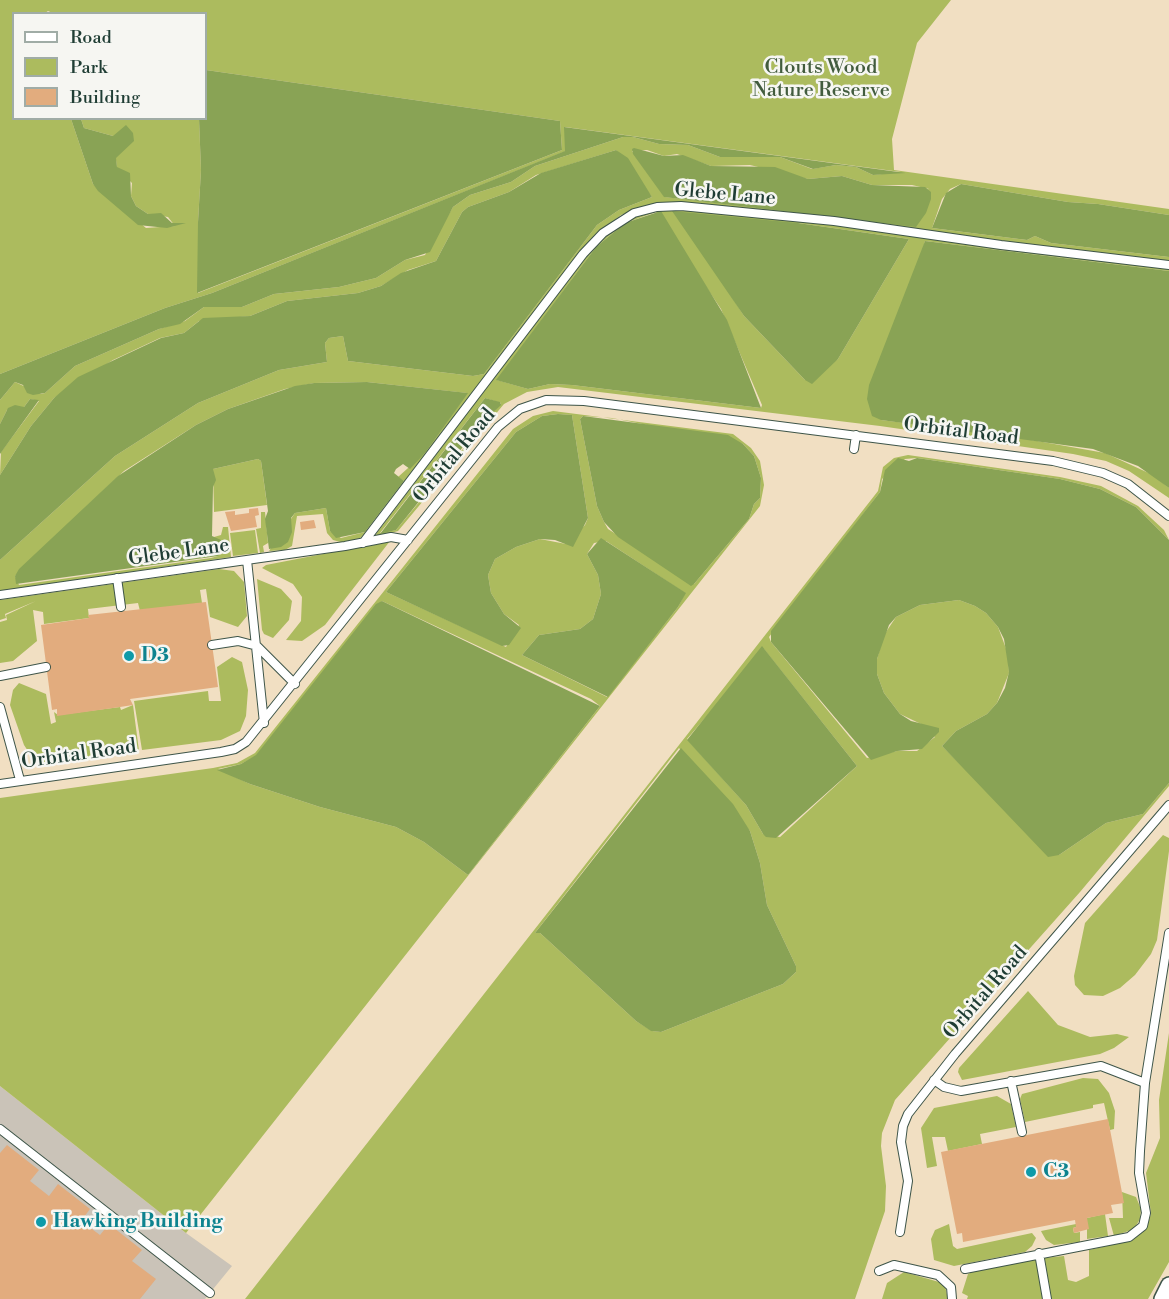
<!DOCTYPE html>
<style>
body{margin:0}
#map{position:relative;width:1169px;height:1299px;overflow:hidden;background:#f1dfc2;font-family:"Libre Bodoni",serif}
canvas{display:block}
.legend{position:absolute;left:12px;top:12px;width:195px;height:108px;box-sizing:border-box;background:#f6f6f2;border:2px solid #a0aca6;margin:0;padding:8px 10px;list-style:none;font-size:18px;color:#1f3d34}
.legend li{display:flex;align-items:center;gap:12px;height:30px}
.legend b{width:30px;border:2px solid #a0aca6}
</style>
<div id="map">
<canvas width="1169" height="1299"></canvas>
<ul class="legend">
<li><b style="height:8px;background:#fff"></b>Road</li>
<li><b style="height:16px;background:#acbb5e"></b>Park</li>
<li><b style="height:16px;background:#e2ac7e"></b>Building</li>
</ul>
</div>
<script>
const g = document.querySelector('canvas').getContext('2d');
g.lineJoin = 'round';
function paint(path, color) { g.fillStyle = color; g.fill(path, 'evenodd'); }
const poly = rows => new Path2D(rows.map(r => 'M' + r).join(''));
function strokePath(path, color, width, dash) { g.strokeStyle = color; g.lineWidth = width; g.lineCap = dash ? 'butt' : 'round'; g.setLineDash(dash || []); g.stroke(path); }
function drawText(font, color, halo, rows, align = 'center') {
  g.font = font + ' "Libre Bodoni",serif'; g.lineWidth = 5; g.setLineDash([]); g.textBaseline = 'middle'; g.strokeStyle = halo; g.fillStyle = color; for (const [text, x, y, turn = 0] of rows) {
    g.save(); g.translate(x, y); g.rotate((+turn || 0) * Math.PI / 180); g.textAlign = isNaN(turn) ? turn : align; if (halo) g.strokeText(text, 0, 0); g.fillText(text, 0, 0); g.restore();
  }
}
paint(poly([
 [0,1086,186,1233,232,1266,205,1299,0,1299]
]), '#cac3b8');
paint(poly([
 [0,0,951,0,917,43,892,139,894,170,1169,209,1169,215,1098,204,1068,202,961,184,950,189,942,199,932,228,1027,240,1035,236,1051,243,1169,257,1169,261,692,203,666,202,644,206,621,215,601,231,483,379,366,533,360,538,344,543,333,540,327,533,323,514,297,516,292,546,285,550,269,551,295,513,326,508,330,531,341,538,365,532,404,481,398,477,426,452,467,393,367,382,314,383,285,389,228,409,196,425,124,471,15,576,19,585,211,558,218,556,214,537,221,535,223,527,228,527,231,557,0,591,0,560,115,456,198,403,279,370,327,362,325,343,329,338,343,336,348,361,473,376,484,374,597,225,619,210,652,197,616,150,536,175,509,192,468,207,462,212,436,261,408,270,381,286,358,293,287,301,250,316,199,321,184,333,160,338,113,360,54,398,31,426,0,475,1,452,39,401,30,399,24,407,7,410,0,424,0,400,15,382,41,394,45,393,75,366,159,329,185,321,204,307,242,307,274,294,339,287,376,278,405,260,425,255,453,207,470,195,511,182,535,166,623,137,633,137,659,144,688,145,720,157,780,157,812,169,836,165,856,167,873,175,901,172,565,127,566,151,212,293,165,308,0,374],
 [48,11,55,14,206,14,206,70,560,121,562,150,198,293,198,222,201,170,199,119,81,119,84,128,113,136,117,168,132,183,131,196,136,206,148,214,168,217,175,226,146,228,93,184,71,119,14,118,14,14,45,13],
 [647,150,664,156,677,154,711,166,750,165,808,179,842,176,872,185,912,185,929,189,812,214,665,197,632,151],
 [670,208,798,220,1169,267,1169,271,925,241,881,420,1009,436,1105,453,1153,475,1169,488,1169,498,1129,471,1106,461,1073,454,880,426,558,387,527,392,504,404,398,531,377,537,376,534,585,257,604,236,635,215],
 [656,212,721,309,762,405,761,408,572,385,550,384,528,389,497,380,596,247,625,223],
 [798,223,909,239,838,359,805,380,744,316,730,294],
 [485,398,501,403,396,530,380,533],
 [553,411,733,434,751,448,760,461,764,485,760,506,186,1233,0,1086,0,798,213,768,237,763,255,753,513,429,533,416],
 [558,414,572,415,588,518,585,525,566,544,540,539,516,547,495,559,488,575,491,593,504,614,519,625,506,647,386,592,516,432,542,416],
 [583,416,612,418,743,444,754,456,761,478,760,498,754,504,749,519,694,584,608,529,604,522,597,506,580,419],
 [606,541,685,593,678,607,607,697,522,655,539,635,580,629,593,619,601,594,598,575,587,554,594,543],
 [382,601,591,699,600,706,468,875,424,842,396,827,320,807,250,784,218,769,241,764,256,756],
 [908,455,1060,477,1101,486,1138,506,1164,530,1169,540,1136,507,1100,489,1060,479,917,458,905,459,882,479,880,492,769,637,771,642,867,758,897,751,917,751,935,737,921,724,900,714,884,693,877,674,877,659,884,635,896,617,920,605,959,600,975,606,986,613,998,627,1008,654,1009,673,997,703,987,714,956,731,942,746,971,775,1059,855,1106,823,1143,814,1169,783,1169,786,1080,892,895,1100,882,1133,881,1146,886,1186,885,1211,855,1299,245,1299,878,491,883,467,894,458],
 [764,649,857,766,780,837,763,834,746,805,687,739],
 [679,748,750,831,760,863,767,905,796,966,796,972,783,984,661,1032,652,1031,636,1021,540,933,535,933],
 [258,459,261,461,267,505,214,512,213,469],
 [261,512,265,512,268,543,263,546,264,552,260,553,256,529,261,528],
 [255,530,258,553,233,556,230,533],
 [390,541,325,625,302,641,286,640,301,621,302,597,293,584,262,568,266,565],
 [219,569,234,571,244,582,247,616,238,627,210,617,206,589,200,590,202,603,140,611,138,603,88,609,89,618,44,624,43,612,33,610,37,641,13,661,0,663,0,622,7,620,6,615,36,601,5,614,6,618,0,620,0,600],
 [257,579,281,589,292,601,289,620,273,638,264,634,262,630],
 [232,657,242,662,248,690,246,716,240,731,221,740,142,750,134,701,208,691,209,701,221,701,217,667],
 [19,683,46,694,51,724,56,722,54,712,58,715,120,707,121,710,133,705,139,751,50,763,34,760,24,745,10,705,13,690],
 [1163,835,1169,838,1169,851,1157,940,1151,954,1135,975,1120,988,1103,996,1084,995,1075,985,1074,976,1085,923],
 [1028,991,1058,1025,1090,1037,1117,1034,1129,1037,1114,1048,1100,1054,962,1080,958,1072,959,1068],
 [1169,1033,1169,1262,1148,1299,1050,1299,1044,1258,1064,1256,1068,1280,1076,1282,1089,1276,1089,1250,1133,1240,1147,1226,1151,1214,1146,1173,1160,1138,1159,1100],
 [1083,1078,1098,1079,1109,1093,1115,1111,1114,1129,1110,1130,1104,1103,1093,1105,1093,1108,1025,1122,1020,1099,1022,1094],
 [997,1096,1011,1104,1016,1127,980,1134,982,1144,948,1151,945,1137,932,1137,937,1166,927,1168,921,1128,934,1108],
 [1122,1192,1136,1197,1141,1209,1140,1219,1134,1229,1114,1236,1109,1218,1123,1218],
 [1105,1214,1108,1236,1087,1239,1087,1218],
 [949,1224,953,1246,957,1249,1032,1233,1036,1238,1032,1246,1025,1252,954,1266,934,1260,931,1239,935,1230],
 [1076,1224,1076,1227,1073,1228,1074,1233,1080,1232,1080,1242,1054,1245,1046,1240,1042,1233,1041,1231],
 [1033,1259,1037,1260,1045,1299,967,1299,968,1296,962,1293,968,1274,972,1272],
 [904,1272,939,1282,945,1286,948,1299,882,1299,887,1283]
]), '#acbb5e');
paint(poly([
 [206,70,560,121,562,150,197,293,198,222,201,170,199,119,206,118],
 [71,119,81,119,84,128,113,136,126,125,133,133,134,141,116,158,117,167,130,173,131,196,136,206,148,214,161,213,172,223,186,223,167,228,138,225,98,191,93,184],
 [564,127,906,173,873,175,856,167,836,165,813,169,780,157,720,157,688,145,659,144,633,137,623,137,535,166,511,182,470,195,453,207,430,252,405,260,376,278,339,287,274,294,242,307,204,307,180,324,159,329,75,366,45,393,33,395,27,393,23,385,15,382,0,400,0,374,165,308,212,293,565,151],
 [634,148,664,156,683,155,711,166,775,167,808,179,842,176,872,185,925,187,931,192,931,199,926,213,916,227,664,197,633,154,632,149],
 [616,150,628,158,652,197,619,210,597,225,484,374,473,376,348,361,343,336,329,338,325,343,327,362,279,370,198,403,115,456,0,560,0,475,31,426,54,398,78,377,161,338,184,333,203,318,250,316,287,301,358,293,381,286,401,273,436,261,462,212,468,207,509,192,541,173],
 [961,184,1068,202,1098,204,1169,215,1169,257,1051,243,1035,236,1027,240,932,228,946,193],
 [661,211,727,320,761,408,572,385,550,384,528,389,496,380,596,247,625,223],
 [672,211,798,223,909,239,838,359,812,384,805,380,744,316],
 [925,241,1169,271,1169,488,1138,466,1093,449,881,420,872,416,867,399,869,385],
 [367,382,468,393,426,452,410,469,403,464,396,469,394,473,404,481,365,532,336,538,330,531,326,508,295,513,291,518,292,532,288,542,281,547,269,549,265,519,268,511,261,461,258,459,213,469,216,480,213,487,212,536,221,540,221,552,218,556,16,584,15,576,19,569,118,476,196,425,228,409,295,386,314,383],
 [485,398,500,402,501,405,483,422,396,530,380,534],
 [30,399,39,400,0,454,0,424,8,408,15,405,24,407],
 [558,414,572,415,588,518,573,547,555,540,540,539,516,547,495,559,488,575,491,593,504,614,521,628,509,645,502,646,386,592,516,432,542,416],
 [583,416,728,435,743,444,754,456,761,478,760,498,754,504,749,519,694,584,691,586,618,537,604,522,597,506,580,419],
 [898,458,909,461,917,458,1060,479,1100,489,1136,507,1169,540,1169,783,1143,814,1106,823,1059,855,1048,857,942,746,956,731,987,714,997,703,1005,688,1009,672,1004,639,998,627,986,613,975,606,959,600,920,605,896,617,889,625,877,659,877,674,884,693,900,714,911,721,939,728,939,732,922,749,897,751,871,760,771,642,771,631,880,492,885,470],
 [601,538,686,593,678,607,608,697,522,655,539,635,580,629,593,619,601,594,598,575,587,554],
 [382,601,600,706,468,875,424,842,396,827,320,807,250,784,217,770,241,764,256,755,376,604],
 [762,646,857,766,776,838,766,837,763,834,746,805,687,740],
 [681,748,733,804,750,831,760,863,767,905,796,966,796,972,783,984,661,1032,651,1031,636,1021,540,933,535,933]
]), '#89a355');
paint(poly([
 [258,508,259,515,255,516,257,527,231,531,225,512,235,511,235,515,249,513,249,509],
 [314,520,316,528,301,530,300,522],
 [206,602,218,687,130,699,133,705,120,707,57,716,57,709,52,710,41,625,89,618,88,615],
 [1108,1119,1124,1203,1111,1205,1113,1213,1087,1218,1089,1229,1074,1233,1073,1228,1076,1227,1075,1220,963,1242,962,1233,957,1234,941,1152],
 [7,1145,39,1170,30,1181,49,1196,58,1184,90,1209,81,1221,100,1235,109,1224,142,1250,132,1261,156,1279,140,1299,0,1299,0,1153]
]), '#e2ac7e');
const service = poly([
 [854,449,856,435],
 [363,543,583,254,603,233,634,213,657,207,681,206,834,221,1001,245,1169,265],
 [247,560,264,723],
 [117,578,121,607],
 [0,595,345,546,391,537,408,540],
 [212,645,238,641,257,646,295,684],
 [0,676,46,667],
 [0,707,20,780],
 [0,784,221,752,235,749,246,742,498,427,520,409,546,400,584,401,1053,461,1103,473,1128,484,1169,516],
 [934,1080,944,1087,961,1091,1101,1066,1145,1083],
 [1011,1081,1022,1132],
 [0,1129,210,1293],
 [900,1232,908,1181,901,1142,903,1126,908,1114,955,1054,1169,805],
 [1039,1253,1047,1299],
 [965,1269,1129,1237,1143,1226,1146,1213,1139,1173,1140,1151,1145,1083,1169,933],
 [879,1271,894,1265,938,1275,951,1287,952,1299]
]);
const minor = poly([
 [1162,1299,1169,1285]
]);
strokePath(service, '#3e5549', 10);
strokePath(minor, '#3e5549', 18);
strokePath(service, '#fff', 8);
strokePath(minor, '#fff', 15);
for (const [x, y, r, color] of [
 [129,656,6,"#0f9aa8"],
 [1031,1172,6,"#0f9aa8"],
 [41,1222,6,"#0f9aa8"]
]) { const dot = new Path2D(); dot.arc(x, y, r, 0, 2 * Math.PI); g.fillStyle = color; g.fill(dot); strokePath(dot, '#f6f6f2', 2); }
drawText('20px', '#425c3e', '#f6f6f2', [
 ["Clouts Wood",821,68],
 ["Nature Reserve",821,91]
]);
drawText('20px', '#1f3d34', '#f6f6f2', [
 ["Glebe Lane",725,195,5],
 ["Orbital Road",961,432,7],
 ["Orbital Road",455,456,-50],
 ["Glebe Lane",179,553,-8],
 ["Orbital Road",79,755,-8],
 ["Orbital Road",986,993,-49]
]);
drawText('bold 20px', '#0d838f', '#f6f6f2', [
 ["D3",141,656],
 ["C3",1043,1172],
 ["Hawking Building",53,1222]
], 'left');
</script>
